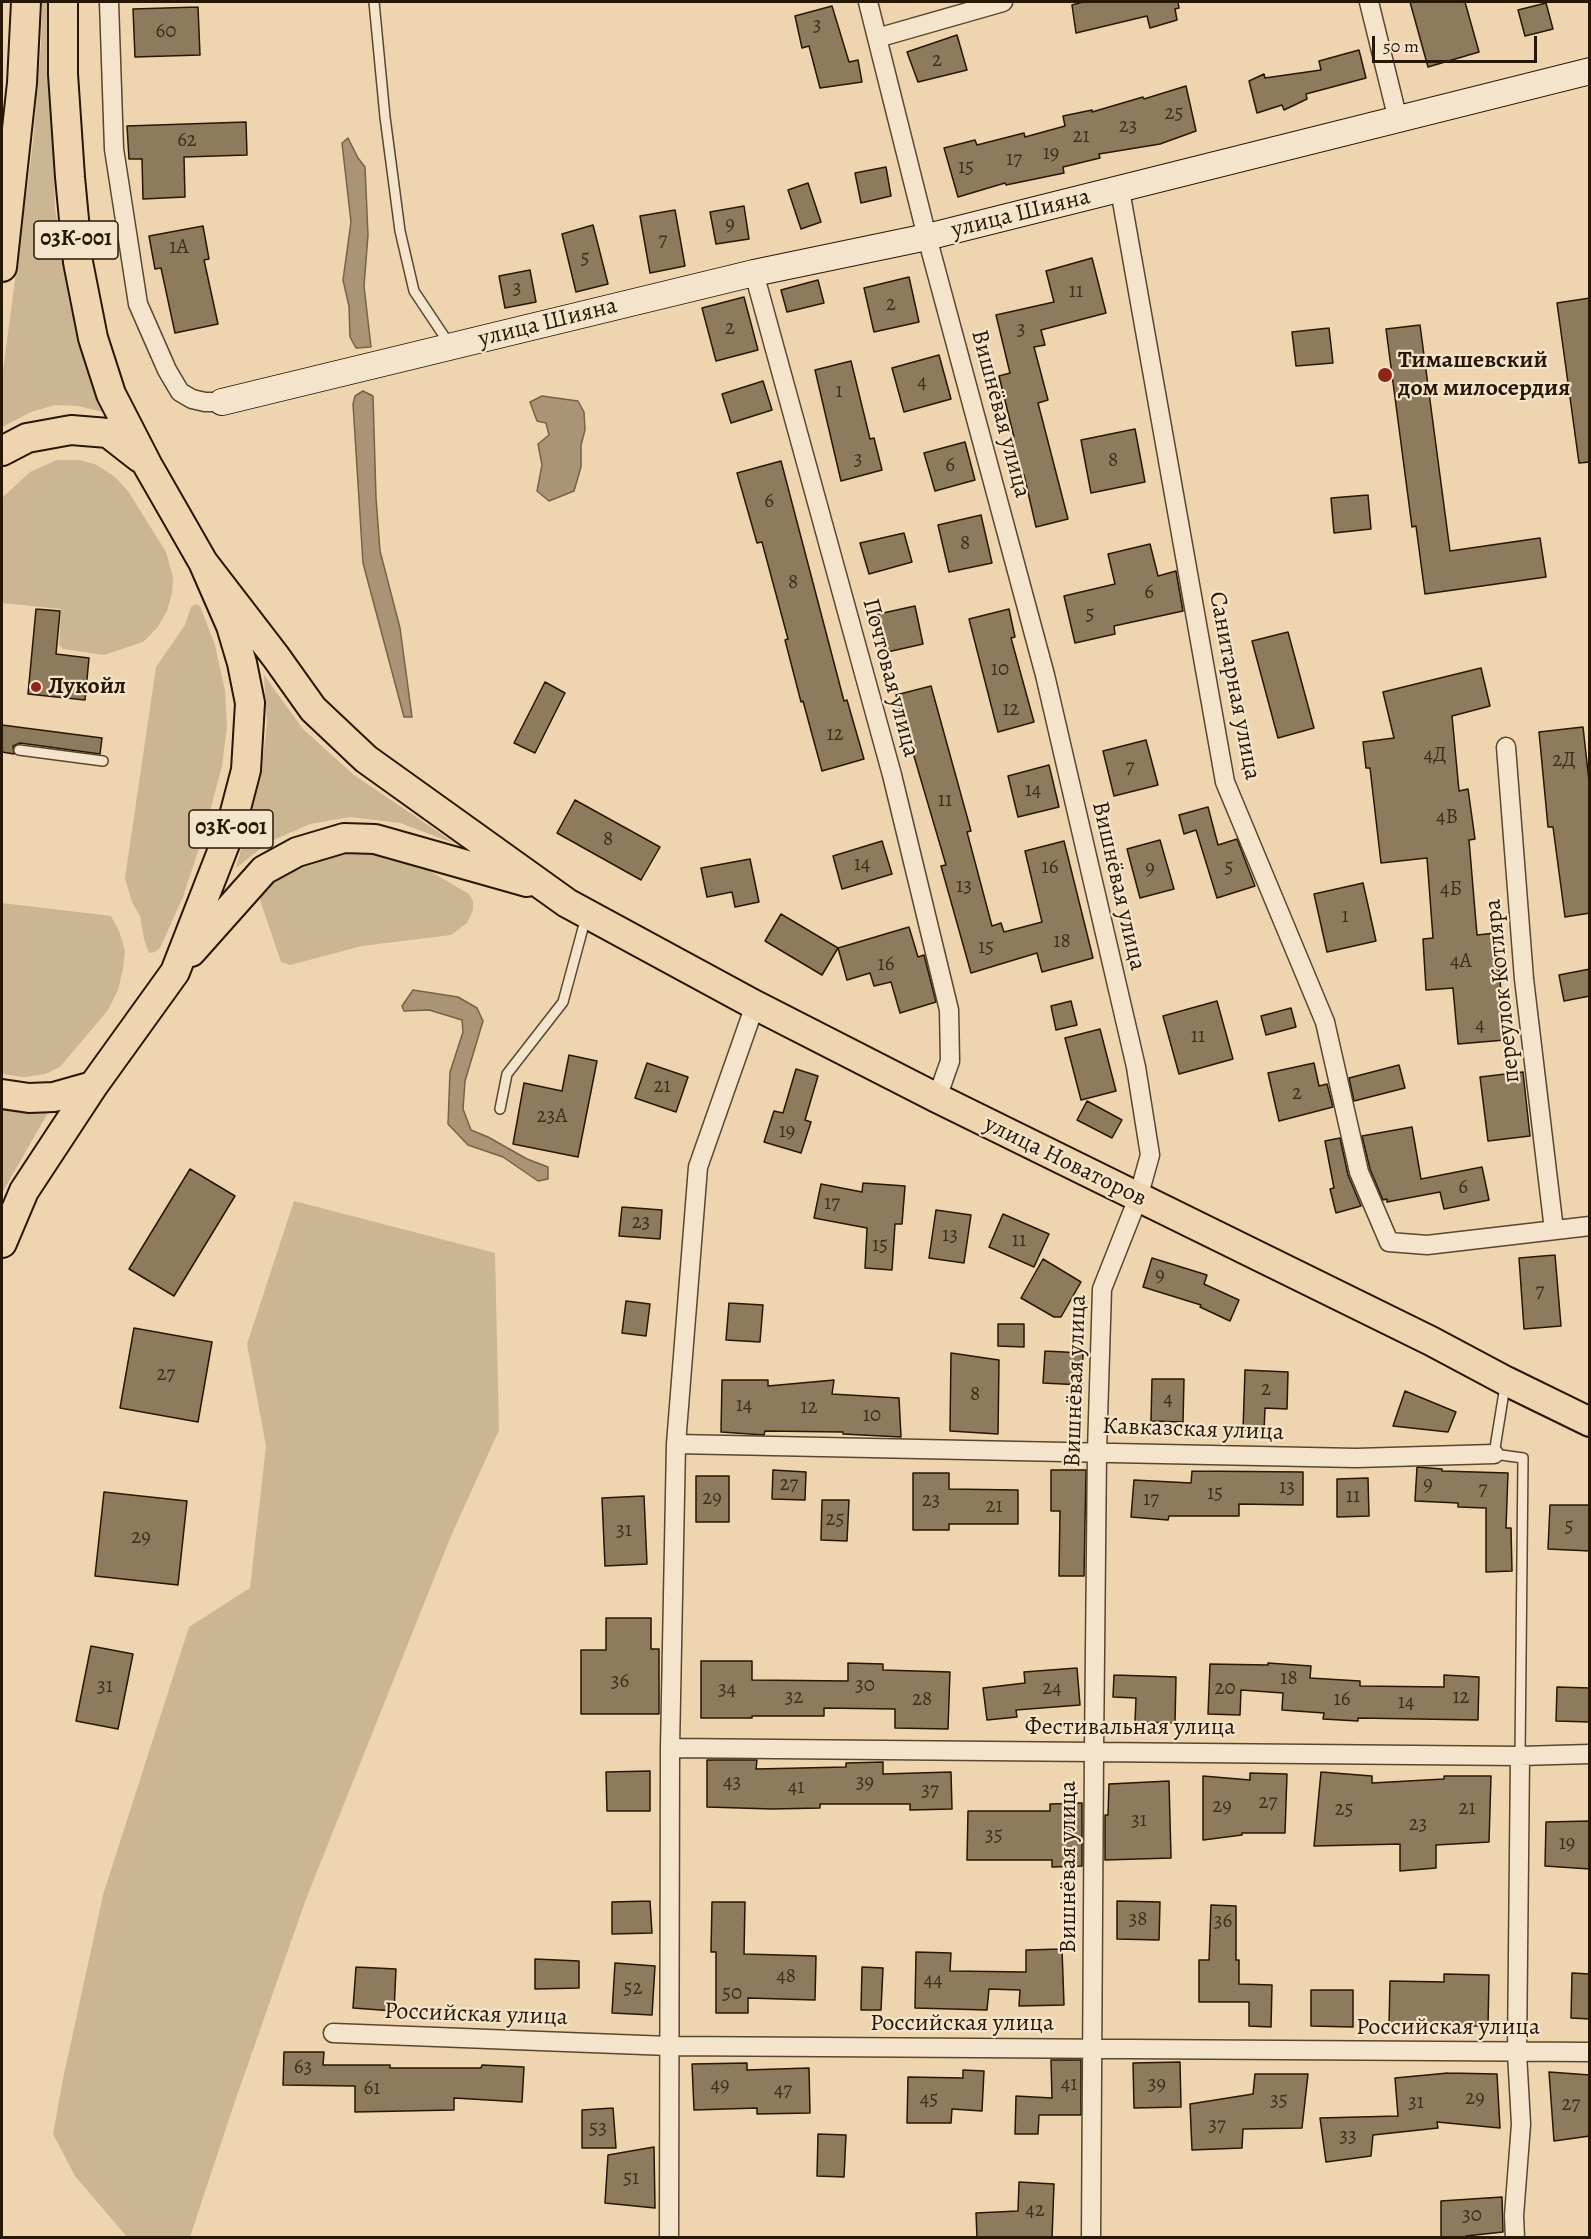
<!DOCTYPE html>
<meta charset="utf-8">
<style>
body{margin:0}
#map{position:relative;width:1591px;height:2239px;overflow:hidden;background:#eed5af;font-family:Alegreya,serif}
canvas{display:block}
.frame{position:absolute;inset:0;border:3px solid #271703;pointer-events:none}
.scale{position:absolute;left:1372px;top:36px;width:165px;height:27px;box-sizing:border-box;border:3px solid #271703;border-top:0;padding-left:8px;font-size:18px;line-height:21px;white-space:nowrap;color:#271703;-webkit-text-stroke:4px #f4e4cb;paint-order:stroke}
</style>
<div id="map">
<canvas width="1591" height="2239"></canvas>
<div class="frame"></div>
<div class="scale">50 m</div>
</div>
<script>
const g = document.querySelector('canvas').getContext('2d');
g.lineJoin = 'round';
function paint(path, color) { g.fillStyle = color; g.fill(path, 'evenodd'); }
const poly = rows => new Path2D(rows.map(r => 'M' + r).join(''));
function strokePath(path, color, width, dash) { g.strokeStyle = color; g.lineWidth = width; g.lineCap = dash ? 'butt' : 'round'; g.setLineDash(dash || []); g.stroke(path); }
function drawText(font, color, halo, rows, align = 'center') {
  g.font = font + ' Alegreya,serif'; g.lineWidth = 4.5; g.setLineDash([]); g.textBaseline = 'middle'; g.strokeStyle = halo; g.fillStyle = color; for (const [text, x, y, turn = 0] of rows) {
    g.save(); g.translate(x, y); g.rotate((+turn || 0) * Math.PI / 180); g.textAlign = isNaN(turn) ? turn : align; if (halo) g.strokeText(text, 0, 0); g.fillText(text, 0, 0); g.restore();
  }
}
paint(poly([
 [42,2,50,2,55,208,71,309,107,413,78,406,55,405,31,412,2,427,2,379,33,142,41,45],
 [57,460,80,460,97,465,115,477,128,491,166,552,173,577,172,593,167,611,157,628,143,642,104,655,63,649,59,645,61,609,2,603,2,498,30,472],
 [195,604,200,606,215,645,225,691,227,727,222,766,205,830,183,897,160,948,155,952,149,953,144,939,140,916,132,902,125,878,156,667,185,625,191,607],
 [264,675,303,729,354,775,456,844,400,823,350,817,310,824,269,842,236,868,261,775,267,724],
 [372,847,409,859,469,894,473,901,473,910,467,923,451,935,362,946,290,965,281,962,260,900,263,891,296,867,333,851],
 [2,903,111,916,119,931,125,950,123,969,118,990,108,1010,60,1067,45,1074,24,1077,2,1074],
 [2,1109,50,1109,2,1193],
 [294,1201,495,1253,499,1430,451,1536,306,1899,234,2104,190,2237,127,2237,75,2176,53,2134,63,2079,103,1895,189,1627,250,1588,266,1446,247,1344]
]), '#ccb592');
const water = poly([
 [348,138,358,158,365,167,368,235,364,286,371,347,356,348,350,337,349,306,343,280,351,222,342,143,348,138],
 [363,391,373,396,376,498,380,551,400,628,412,717,404,717,363,563,353,404,355,396,363,391],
 [542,396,578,401,584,412,585,430,581,445,581,467,574,491,549,501,537,491,542,465,538,444,549,435,546,423,537,421,530,402,542,396],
 [413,990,458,997,477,1008,483,1021,465,1081,463,1109,471,1130,488,1137,527,1159,548,1167,548,1179,538,1181,503,1157,468,1145,448,1124,450,1072,463,1032,462,1020,429,1010,404,1011,402,1006,413,990]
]);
paint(water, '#aa9475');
strokePath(water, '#766247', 1.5);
const building = poly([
 [1083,2,1178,2,1179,8,1175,9,1177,20,1150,28,1147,16,1076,33,1072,5,1083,2],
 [1410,2,1465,2,1479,52,1428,67,1410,2],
 [1546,3,1553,29,1525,36,1518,10,1546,3],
 [832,6,849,62,858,60,862,82,820,88,809,46,802,48,795,16,832,6],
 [198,7,200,55,135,57,133,9,198,7],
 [957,35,967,70,918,82,907,52,957,35],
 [1359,50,1366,78,1306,94,1307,99,1284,110,1282,105,1257,113,1249,81,1264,74,1265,78,1321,70,1319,61,1359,50],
 [1186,86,1196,131,1160,144,1099,154,1100,158,1063,167,1064,173,1006,185,1005,183,958,197,944,148,975,140,977,145,1024,133,1025,137,1065,126,1063,116,1092,110,1092,112,1143,97,1144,99,1186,86],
 [246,122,247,155,184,157,185,197,143,199,142,159,129,159,127,126,246,122],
 [886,167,891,196,861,203,855,173,886,167],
 [808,183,821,222,801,229,788,190,808,183],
 [744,206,749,239,716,244,710,212,744,206],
 [675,210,685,266,650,273,640,216,675,210],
 [593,225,608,284,576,292,562,234,593,225],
 [203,226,209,259,204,260,218,324,175,333,161,268,155,269,149,236,203,226],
 [1092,258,1106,313,1041,330,1045,345,1034,347,1048,400,1038,403,1068,519,1036,527,1024,475,1020,476,1011,438,1014,437,999,376,1010,373,996,315,1054,302,1046,271,1092,258],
 [530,270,536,302,505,308,499,276,530,270],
 [909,277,919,322,874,332,864,288,909,277],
 [818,280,824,303,787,312,781,290,818,280],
 [744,297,758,350,716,361,702,308,744,297],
 [1590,298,1590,462,1579,463,1557,303,1590,298],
 [1420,325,1450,551,1540,538,1546,577,1425,594,1416,526,1412,527,1386,329,1420,325],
 [1329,328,1333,363,1296,366,1292,332,1329,328],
 [939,355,951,399,904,412,892,368,939,355],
 [851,361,870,439,874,438,882,470,841,481,815,370,851,361],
 [763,381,772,410,731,423,722,394,763,381],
 [1135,429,1145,482,1091,493,1081,440,1135,429],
 [965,442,975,480,935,491,924,453,965,442],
 [781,461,844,701,847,700,864,759,822,771,803,701,801,702,785,640,788,639,762,542,757,543,737,473,781,461],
 [1368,495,1371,529,1334,533,1331,498,1368,495],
 [981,515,992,563,949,572,938,525,981,515],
 [904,533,912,562,869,574,860,543,904,533],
 [1150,544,1158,576,1176,571,1183,611,1114,626,1115,634,1075,643,1064,596,1115,584,1108,554,1150,544],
 [915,606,923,644,883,653,874,615,915,606],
 [36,609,60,611,56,654,89,658,85,700,28,694,36,609],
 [1009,609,1015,637,1011,638,1034,722,998,732,969,619,1009,609],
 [1288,632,1314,728,1278,738,1252,641,1288,632],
 [1481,668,1490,706,1452,716,1459,791,1468,789,1475,839,1469,840,1477,935,1496,933,1505,1040,1458,1044,1453,988,1426,990,1423,939,1433,938,1427,858,1381,863,1370,768,1366,768,1363,742,1394,738,1383,692,1481,668],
 [545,682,565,693,535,753,514,743,545,682],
 [931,686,971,831,967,832,992,926,1001,923,1004,932,1042,922,1025,851,1064,841,1093,958,1042,972,1037,953,971,973,941,866,946,865,896,695,931,686],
 [2,725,102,738,100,754,20,743,13,746,14,754,2,752,2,725],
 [1583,727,1590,790,1590,913,1565,917,1553,827,1548,827,1539,732,1583,727],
 [1146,740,1158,785,1114,796,1103,751,1146,740],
 [1049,765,1059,807,1018,817,1008,776,1049,765],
 [575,800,660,847,641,880,557,833,575,800],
 [1208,807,1218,845,1237,839,1255,886,1217,898,1196,830,1184,834,1179,815,1208,807],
 [1160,840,1174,889,1140,898,1127,849,1160,840],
 [882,841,892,874,842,889,833,856,882,841],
 [750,859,759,902,735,907,732,892,707,897,701,868,750,859],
 [1363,883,1376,941,1327,952,1314,894,1363,883],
 [781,914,838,948,822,975,765,941,781,914],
 [909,927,918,957,924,955,936,1002,900,1013,891,982,874,986,870,973,847,980,838,948,909,927],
 [1590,969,1590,996,1564,1001,1559,975,1590,969],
 [1071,1001,1077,1025,1056,1030,1051,1006,1071,1001],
 [1217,1001,1233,1059,1179,1074,1163,1016,1217,1001],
 [1291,1008,1296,1027,1266,1035,1261,1016,1291,1008],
 [1100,1029,1116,1091,1081,1100,1065,1038,1100,1029],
 [569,1055,597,1061,578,1157,513,1144,524,1083,562,1091,569,1055],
 [647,1063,688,1077,676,1112,635,1098,647,1063],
 [1314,1063,1319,1086,1327,1084,1333,1107,1279,1121,1268,1073,1314,1063],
 [1399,1065,1405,1088,1354,1101,1349,1078,1399,1065],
 [796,1069,818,1076,805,1120,811,1122,801,1153,764,1142,774,1111,783,1113,796,1069],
 [1523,1072,1530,1136,1488,1141,1480,1077,1523,1072],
 [1087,1101,1122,1120,1112,1138,1077,1120,1087,1101],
 [1412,1127,1421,1179,1482,1167,1489,1200,1444,1209,1440,1192,1387,1202,1387,1199,1383,1200,1370,1169,1362,1136,1412,1127],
 [1340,1138,1348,1175,1361,1206,1336,1213,1330,1189,1334,1188,1325,1141,1340,1138],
 [190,1169,235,1196,174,1296,129,1269,190,1169],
 [863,1183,905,1186,902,1224,895,1224,892,1270,865,1268,867,1228,814,1218,821,1184,862,1192,863,1183],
 [622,1207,662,1210,660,1239,619,1236,622,1207],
 [936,1210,971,1215,964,1263,929,1258,936,1210],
 [1003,1214,1049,1234,1034,1267,989,1247,1003,1214],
 [1555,1255,1561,1326,1524,1329,1519,1258,1555,1255],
 [1152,1258,1207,1275,1204,1284,1239,1300,1230,1321,1200,1307,1201,1305,1143,1287,1152,1258],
 [1043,1259,1081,1282,1061,1317,1054,1317,1021,1298,1043,1259],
 [626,1301,650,1304,646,1336,622,1333,626,1301],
 [729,1303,763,1305,760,1342,726,1340,729,1303],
 [998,1324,1024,1324,1024,1347,998,1346,998,1324],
 [134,1328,212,1342,198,1422,120,1408,134,1328],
 [1045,1351,1083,1353,1082,1385,1043,1383,1045,1351],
 [951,1353,999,1360,998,1434,950,1431,951,1353],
 [1245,1370,1288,1372,1287,1409,1265,1408,1264,1431,1243,1430,1245,1370],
 [1152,1379,1184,1379,1183,1422,1151,1421,1152,1379],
 [722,1380,768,1380,768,1386,834,1380,832,1394,899,1398,901,1437,843,1434,843,1432,765,1431,764,1435,721,1432,722,1380],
 [1405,1391,1456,1412,1448,1432,1393,1426,1405,1391],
 [1417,1467,1442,1469,1442,1471,1508,1473,1506,1528,1511,1528,1512,1571,1486,1572,1486,1508,1458,1507,1458,1503,1415,1501,1417,1467],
 [773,1470,806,1472,805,1500,772,1499,773,1470],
 [1051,1470,1086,1470,1084,1576,1059,1576,1060,1511,1051,1511,1051,1470],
 [1192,1471,1303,1472,1303,1505,1239,1504,1239,1516,1169,1516,1168,1520,1131,1517,1134,1480,1191,1483,1192,1471],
 [913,1473,949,1473,949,1489,1018,1490,1018,1524,949,1524,949,1530,913,1530,913,1473],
 [696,1476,729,1476,729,1522,696,1522,696,1476],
 [1368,1478,1369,1516,1337,1517,1337,1479,1368,1478],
 [104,1492,187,1501,178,1585,95,1576,104,1492],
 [644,1496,647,1564,605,1566,602,1498,644,1496],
 [822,1500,849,1500,847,1541,821,1540,822,1500],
 [1550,1505,1590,1505,1590,1551,1548,1549,1550,1505],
 [606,1618,651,1618,651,1649,659,1649,659,1714,581,1714,581,1650,606,1650,606,1618],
 [91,1646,133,1654,118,1729,76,1721,91,1646],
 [701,1661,752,1661,752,1680,848,1681,848,1663,883,1664,883,1670,950,1672,948,1729,895,1728,895,1709,824,1708,824,1716,752,1716,752,1718,701,1718,701,1661],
 [1268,1663,1311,1666,1310,1678,1360,1681,1360,1686,1444,1687,1444,1675,1479,1677,1478,1720,1358,1718,1358,1721,1323,1719,1324,1713,1282,1710,1283,1693,1241,1690,1240,1715,1208,1714,1210,1664,1268,1665,1268,1663],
 [1077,1668,1080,1705,1016,1710,1017,1717,987,1720,983,1688,1025,1683,1024,1672,1077,1668],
 [1114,1675,1176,1677,1175,1723,1135,1722,1136,1698,1113,1697,1114,1675],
 [1557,1687,1590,1688,1590,1722,1556,1721,1557,1687],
 [707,1760,757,1760,756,1769,846,1767,846,1763,883,1762,883,1774,951,1772,952,1809,910,1810,910,1804,820,1804,820,1808,772,1809,707,1807,707,1760],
 [650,1771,650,1811,607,1811,606,1772,650,1771],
 [1321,1772,1372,1776,1372,1783,1444,1779,1444,1776,1491,1776,1489,1842,1436,1845,1436,1868,1400,1871,1400,1844,1314,1846,1321,1772],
 [1250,1773,1287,1774,1285,1833,1242,1833,1242,1835,1203,1840,1203,1776,1250,1780,1250,1773],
 [1169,1781,1171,1858,1105,1860,1105,1815,1108,1815,1109,1784,1169,1781],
 [1082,1803,1082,1866,1052,1867,1052,1860,967,1860,968,1811,1050,1811,1050,1804,1082,1803],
 [1590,1821,1590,1869,1545,1866,1546,1822,1590,1821],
 [650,1901,652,1933,612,1934,612,1902,650,1901],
 [1117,1901,1160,1902,1159,1940,1117,1939,1117,1901],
 [712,1902,745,1902,744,1954,816,1956,815,2000,748,1998,748,2013,716,2013,716,1952,711,1952,712,1902],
 [1211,1905,1236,1906,1236,1960,1239,1960,1239,1984,1272,1985,1271,2027,1249,2026,1249,2002,1199,2002,1199,1960,1209,1960,1211,1905],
 [1062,1949,1064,2005,1019,2006,1020,1990,989,1989,987,2010,915,2008,916,1952,951,1953,950,1971,1026,1972,1026,1950,1062,1949],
 [535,1959,579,1961,579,1988,535,1989,535,1959],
 [615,1963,655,1966,652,2015,612,2013,615,1963],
 [356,1967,396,1969,394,2011,353,2008,356,1967],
 [862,1967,883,1968,881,2010,861,2010,862,1967],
 [1572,1973,1590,1974,1590,2019,1571,2018,1572,1973],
 [1444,1974,1489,1975,1488,2026,1389,2026,1390,1981,1444,1982,1444,1974],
 [1311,1990,1353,1990,1353,2027,1311,2026,1311,1990],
 [284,2052,324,2052,323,2065,390,2065,390,2068,481,2068,482,2065,524,2067,522,2102,454,2098,454,2110,355,2112,355,2086,283,2085,284,2052],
 [1051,2060,1081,2060,1081,2115,1039,2115,1038,2134,1015,2134,1016,2096,1052,2098,1051,2060],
 [1180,2062,1181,2107,1134,2108,1133,2063,1180,2062],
 [747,2063,747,2070,809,2068,810,2113,757,2114,757,2108,694,2110,692,2064,747,2063],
 [963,2070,984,2071,982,2111,952,2109,951,2123,907,2123,908,2077,963,2078,963,2070],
 [1549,2072,1590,2075,1590,2136,1554,2141,1549,2072],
 [1448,2073,1497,2074,1500,2128,1437,2122,1438,2128,1373,2135,1371,2156,1326,2162,1320,2118,1398,2116,1395,2078,1448,2073],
 [1255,2074,1308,2074,1302,2128,1243,2129,1242,2148,1192,2150,1190,2104,1253,2094,1255,2074],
 [613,2108,616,2148,582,2148,582,2110,613,2108],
 [818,2134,846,2135,844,2177,817,2176,818,2134],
 [654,2147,655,2208,605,2203,608,2155,654,2147],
 [1019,2182,1054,2184,1052,2238,977,2238,976,2213,1018,2211,1019,2182],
 [1502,2197,1503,2232,1466,2236,1466,2238,1441,2238,1441,2201,1502,2197]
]);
paint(building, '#8e7a5c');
strokePath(building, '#271703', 1.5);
const lane = poly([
 [374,2,385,117,400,231,414,291,450,345],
 [19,750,103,761],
 [500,1109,507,1074,563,1002,586,917],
 [1505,1386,1494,1454,1523,1458,1520,1756]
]);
const street = poly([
 [109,2,114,149,138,304,167,370,180,392,192,399,205,402,222,402],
 [868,2,927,237,1045,675,1136,1067,1150,1155,1138,1198,1102,1289,1097,1451,1094,1752,1091,2238],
 [1369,2,1398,120],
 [877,38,1003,2],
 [1120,190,1225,782,1325,1022,1359,1172,1389,1242,1427,1245,1590,1226],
 [754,273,892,775,949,1010,950,1061,937,1098],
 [1506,747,1524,979,1554,1230],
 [676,1444,1356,1458,1494,1454],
 [670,1748,1520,1756,1590,1754],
 [333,2033,669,2046,1590,2052],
 [669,2238,670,1748,676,1444,698,1167,755,1005],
 [1515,2238,1514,2216,1521,2124,1517,2053,1520,1756]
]);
const secondary = poly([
 [222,402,754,273,927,237,1590,71]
]);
const primary = poly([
 [2,267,22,83,26,2],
 [2,451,27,438,71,430,108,433,140,458],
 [203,562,276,657,313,709,366,759,567,903,755,1005,937,1098,1431,1341,1506,1381,1590,1422],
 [191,952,264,870,297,852,344,838,375,839,527,882],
 [2,1094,29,1098,54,1097,93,1086,175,972,230,831,246,770,250,703,242,663,231,626,203,562,148,466,111,394,93,338,78,262,70,177,63,74,63,2],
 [2,1243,24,1191,93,1086]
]);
strokePath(lane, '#59462e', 12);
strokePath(street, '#59462e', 21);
strokePath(secondary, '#271703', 28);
strokePath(primary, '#271703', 32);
strokePath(lane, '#f4e4cb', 9);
strokePath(street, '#f4e4cb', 18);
strokePath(secondary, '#f4e4cb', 26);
strokePath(primary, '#eed5af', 28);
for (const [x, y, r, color] of [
 [1385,375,8,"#8f2418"],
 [36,687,6,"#8f2418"]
]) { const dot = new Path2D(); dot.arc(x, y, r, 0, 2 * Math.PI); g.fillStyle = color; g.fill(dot); strokePath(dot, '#f4e4cb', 2); }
drawText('21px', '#413019', null, [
 ["3",817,26],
 ["60",166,32],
 ["2",937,61],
 ["25",1174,114],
 ["23",1128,127],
 ["21",1081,137],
 ["62",187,141],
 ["19",1051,154],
 ["17",1014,160],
 ["15",966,168],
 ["9",730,225],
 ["7",663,241],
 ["1А",179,248],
 ["5",585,259],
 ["3",517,289],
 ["11",1076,292],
 ["2",891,305],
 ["2",730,329],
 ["3",1021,330],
 ["4",922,383],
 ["1",839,392],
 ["3",858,460],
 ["8",1113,461],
 ["6",950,466],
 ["6",769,502],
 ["8",965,544],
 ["8",793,583],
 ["6",1149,593],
 ["5",1090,615],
 ["10",1000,670],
 ["12",1011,710],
 ["12",835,735],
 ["4Д",1435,756],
 ["2Д",1564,761],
 ["7",1130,768],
 ["14",1033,791],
 ["11",945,801],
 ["4В",1447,818],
 ["8",608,840],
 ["14",862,865],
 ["16",1050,868],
 ["5",1229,868],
 ["9",1150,869],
 ["13",964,887],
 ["4Б",1451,890],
 ["1",1345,917],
 ["18",1062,942],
 ["15",986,948],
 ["4А",1461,962],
 ["16",886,965],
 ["4",1480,1026],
 ["11",1198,1037],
 ["21",662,1087],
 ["2",1297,1094],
 ["23А",552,1117],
 ["19",787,1132],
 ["6",1463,1188],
 ["17",832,1204],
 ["23",641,1223],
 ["13",950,1236],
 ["11",1019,1241],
 ["15",880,1246],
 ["9",1160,1276],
 ["7",1540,1292],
 ["27",166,1375],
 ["2",1266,1390],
 ["8",975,1395],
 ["4",1168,1400],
 ["14",744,1406],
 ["12",809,1408],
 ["10",872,1416],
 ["27",789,1485],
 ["9",1428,1485],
 ["13",1287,1488],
 ["7",1483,1490],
 ["15",1215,1494],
 ["11",1353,1497],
 ["29",712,1499],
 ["17",1151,1500],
 ["23",931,1501],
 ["21",994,1507],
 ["25",835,1520],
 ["5",1569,1527],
 ["31",624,1531],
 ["29",141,1538],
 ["18",1289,1679],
 ["36",620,1682],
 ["30",865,1686],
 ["31",105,1687],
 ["24",1052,1689],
 ["20",1225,1689],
 ["34",727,1690],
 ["32",794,1698],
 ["12",1461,1698],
 ["28",922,1700],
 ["16",1342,1700],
 ["14",1406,1703],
 ["43",732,1783],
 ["39",865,1783],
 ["41",796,1788],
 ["37",930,1791],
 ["27",1268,1803],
 ["29",1222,1807],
 ["21",1467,1809],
 ["25",1344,1810],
 ["31",1139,1821],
 ["23",1418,1825],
 ["35",994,1836],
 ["19",1567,1844],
 ["38",1138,1920],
 ["36",1223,1922],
 ["48",786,1977],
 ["44",933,1981],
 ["52",633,1989],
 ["50",732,1994],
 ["63",303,2068],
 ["41",1069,2085],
 ["39",1157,2085],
 ["49",720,2086],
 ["61",372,2089],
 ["47",783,2091],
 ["29",1475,2099],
 ["45",929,2100],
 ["35",1279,2101],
 ["31",1416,2103],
 ["27",1571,2105],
 ["37",1217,2126],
 ["53",598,2129],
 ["33",1348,2137],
 ["51",631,2179],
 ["42",1035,2211],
 ["30",1472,2216]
]);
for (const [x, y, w] of [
 [76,240,84],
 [231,829,84]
]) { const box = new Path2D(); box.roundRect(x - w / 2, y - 19, w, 38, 4.5); g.fillStyle = '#f4e4cb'; g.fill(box); strokePath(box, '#271703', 1.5); }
drawText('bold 22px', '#271703', null, [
 ["03К-001",76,240],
 ["03К-001",231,829]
]);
drawText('24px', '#271703', '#f4e4cb', [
 ["улица Шияна",1021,214,-14],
 ["улица Шияна",548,323,-14],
 ["Вишнёвая улица",1000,414,75],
 ["Почтовая улица",890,678,75],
 ["Санитарная улица",1234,686,79],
 ["Вишнёвая улица",1118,886,77],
 ["переулок Котляра",1503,991,-96],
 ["улица Новаторов",1065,1162,26],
 ["Вишнёвая улица",1076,1381,-88],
 ["Кавказская улица",1193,1430,2],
 ["Фестивальная улица",1130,1728],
 ["Вишнёвая улица",1069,1867,-90],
 ["Российская улица",476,2015,2],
 ["Российская улица",962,2024],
 ["Российская улица",1448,2028]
]);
drawText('bold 24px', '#271703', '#f4e4cb', [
 ["Тимашевский",1398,361],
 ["дом милосердия",1398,389],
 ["Лукойл",48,687]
], 'left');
</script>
